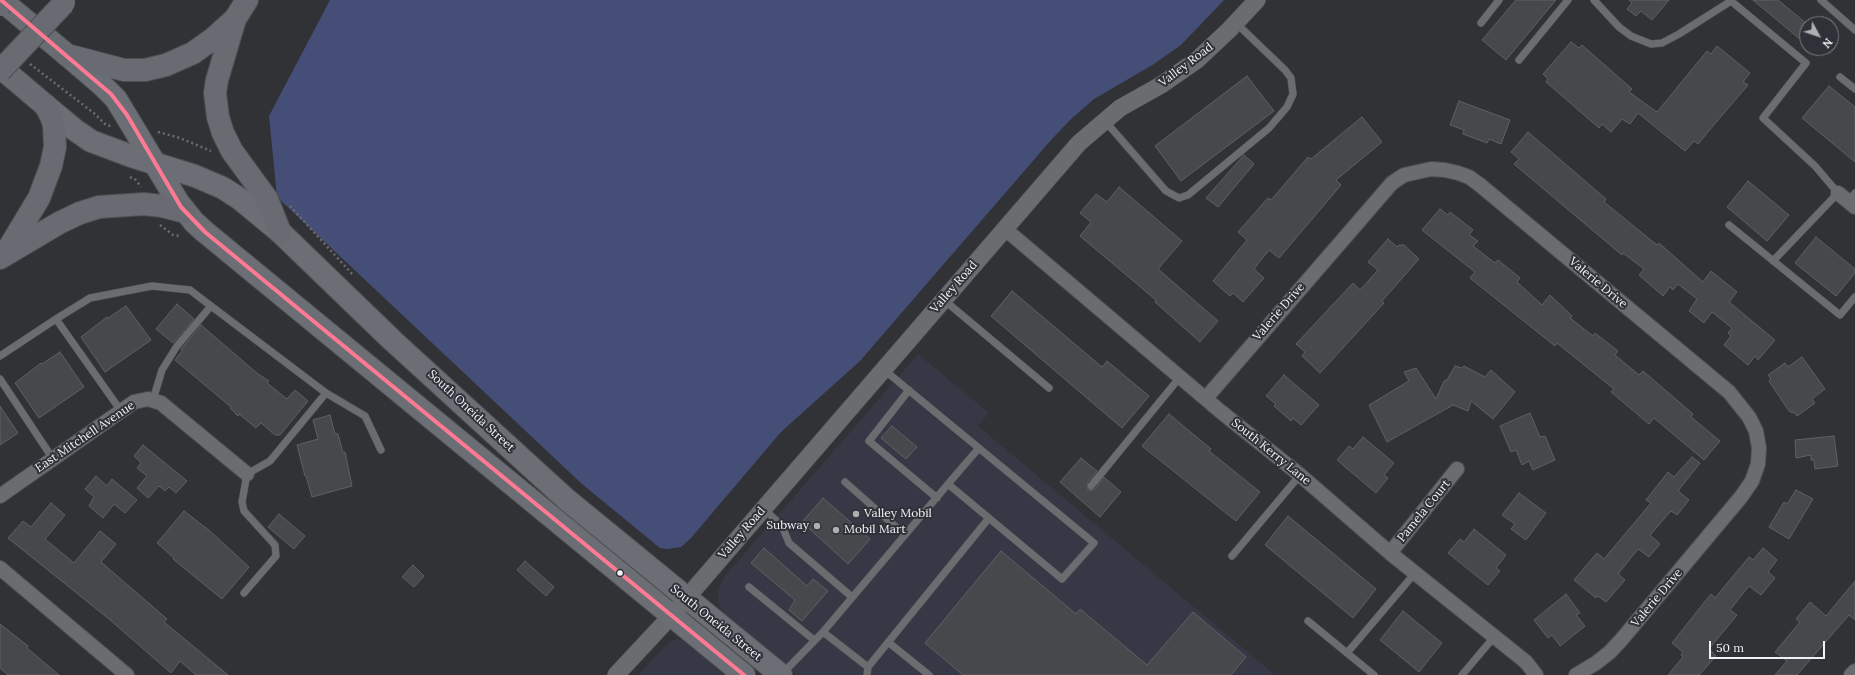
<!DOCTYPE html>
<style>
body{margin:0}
#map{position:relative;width:1855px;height:675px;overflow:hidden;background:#313236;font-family:Lora,serif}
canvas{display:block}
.north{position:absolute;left:1799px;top:16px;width:40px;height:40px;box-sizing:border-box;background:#2f3138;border:1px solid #7d7e84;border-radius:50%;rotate:130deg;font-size:11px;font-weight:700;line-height:16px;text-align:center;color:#f1f2f7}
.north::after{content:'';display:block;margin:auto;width:14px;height:18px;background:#aeafb3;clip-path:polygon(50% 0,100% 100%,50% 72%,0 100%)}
.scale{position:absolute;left:1709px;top:641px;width:116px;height:18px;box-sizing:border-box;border:2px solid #f1f2f7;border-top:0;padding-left:5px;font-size:12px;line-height:14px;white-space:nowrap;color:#f1f2f7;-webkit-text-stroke:3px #2f3138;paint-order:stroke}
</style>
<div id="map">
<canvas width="1855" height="675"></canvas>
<div class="north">N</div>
<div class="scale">50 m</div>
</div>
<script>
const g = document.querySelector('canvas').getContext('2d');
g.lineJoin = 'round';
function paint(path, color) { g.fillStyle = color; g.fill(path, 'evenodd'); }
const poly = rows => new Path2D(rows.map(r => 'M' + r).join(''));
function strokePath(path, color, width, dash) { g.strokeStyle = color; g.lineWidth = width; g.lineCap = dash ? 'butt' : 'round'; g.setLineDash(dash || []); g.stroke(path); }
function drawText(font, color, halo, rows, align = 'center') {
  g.font = font + ' Lora,serif'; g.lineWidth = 4; g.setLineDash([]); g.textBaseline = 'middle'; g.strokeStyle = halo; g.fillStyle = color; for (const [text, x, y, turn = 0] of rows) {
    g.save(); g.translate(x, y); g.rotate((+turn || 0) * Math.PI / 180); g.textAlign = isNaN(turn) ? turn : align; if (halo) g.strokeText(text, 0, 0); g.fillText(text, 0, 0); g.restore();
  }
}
paint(poly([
 [918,354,989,413,978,426,1275,675,796,675,721,612,718,602,718,592,720,585,725,576],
 [676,639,682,640,725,675,638,675,669,642]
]), '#363945');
paint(poly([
 [330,0,1224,0,1181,45,1154,64,1094,99,1070,120,1051,140,860,361,781,432,691,538,681,547,667,549,660,548,582,484,277,197,269,116]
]), '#454e77');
const building = poly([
 [1516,0,1556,0,1506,60,1482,40,1516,0],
 [1629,0,1669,0,1652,20,1641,11,1636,16,1627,9,1632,3,1629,0],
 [1753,0,1778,0,1807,24,1807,45,1753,0],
 [1571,42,1579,48,1582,45,1632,89,1629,92,1657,112,1707,51,1711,54,1717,46,1750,73,1743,82,1748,85,1718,120,1698,144,1694,141,1685,151,1638,113,1630,124,1622,119,1611,132,1602,124,1599,128,1546,82,1548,79,1543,74,1571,42],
 [1247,76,1274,111,1181,181,1155,146,1247,76],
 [1829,86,1855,107,1855,162,1802,118,1829,86],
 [1459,101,1510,120,1501,144,1489,139,1487,143,1463,134,1464,130,1450,125,1459,101],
 [1362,117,1382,142,1336,180,1341,185,1279,258,1269,250,1254,269,1264,278,1243,302,1233,293,1230,296,1213,281,1247,240,1238,232,1268,198,1271,200,1308,157,1311,159,1362,117],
 [1528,132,1606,199,1604,202,1657,245,1659,243,1703,282,1711,271,1737,292,1729,302,1775,340,1758,360,1755,356,1748,365,1724,345,1731,336,1728,333,1732,328,1712,312,1704,323,1689,311,1697,299,1678,284,1673,290,1670,287,1663,296,1639,275,1644,269,1623,253,1622,255,1514,164,1519,159,1511,152,1528,132],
 [1244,155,1254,164,1218,207,1206,198,1244,155],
 [1748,181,1789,215,1767,241,1727,207,1748,181],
 [1119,187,1182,241,1158,269,1218,321,1200,342,1155,302,1156,300,1080,236,1091,222,1080,213,1096,194,1107,202,1119,187],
 [1440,209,1448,215,1450,212,1473,230,1469,235,1478,241,1473,246,1495,263,1498,260,1520,278,1517,282,1542,305,1550,295,1572,316,1570,318,1593,336,1595,333,1618,351,1615,355,1639,375,1643,371,1693,414,1691,417,1720,441,1704,460,1654,418,1649,424,1611,392,1614,389,1557,343,1555,346,1470,278,1475,272,1422,230,1440,209],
 [1816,237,1855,269,1855,273,1836,296,1795,263,1816,237],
 [1388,239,1397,247,1399,245,1404,245,1419,259,1382,301,1384,303,1320,373,1302,356,1305,352,1296,344,1353,283,1360,290,1378,270,1368,262,1388,239],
 [1012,291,1102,367,1107,361,1149,396,1122,428,991,316,1012,291],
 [177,304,194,319,173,343,156,329,177,304],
 [126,306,151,340,105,372,81,337,107,317,108,318,126,306],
 [201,325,258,374,269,381,267,383,287,399,295,390,308,401,280,435,275,435,261,423,256,428,239,414,238,416,230,408,231,407,175,360,182,351,181,349,201,325],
 [60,352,84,387,39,418,15,383,41,363,42,364,60,352],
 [1802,357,1825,389,1812,399,1815,403,1797,416,1794,412,1792,413,1789,411,1769,381,1771,379,1768,375,1785,363,1788,367,1802,357],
 [1455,366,1462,368,1464,366,1485,377,1491,370,1515,392,1493,419,1471,401,1468,411,1453,405,1387,442,1369,405,1409,381,1404,372,1416,368,1436,399,1444,381,1447,380,1455,366],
 [1284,375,1319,405,1301,425,1293,418,1291,421,1274,406,1276,404,1266,396,1284,375],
 [0,406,18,433,0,445,0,406],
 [1530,413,1540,437,1545,436,1555,460,1533,470,1529,461,1522,465,1516,450,1511,452,1500,426,1530,413],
 [1169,414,1211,449,1209,451,1260,492,1236,521,1142,446,1169,414],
 [330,415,335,434,338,434,343,453,345,452,352,486,312,497,306,476,305,476,297,445,318,439,313,420,330,415],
 [892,426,917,447,906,459,881,438,892,426],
 [1834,436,1838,466,1815,469,1814,460,1811,460,1811,455,1796,458,1795,440,1834,436],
 [1363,437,1394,463,1384,475,1388,478,1376,493,1337,460,1349,446,1353,449,1363,437],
 [143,445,187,481,176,493,169,487,165,491,159,486,148,498,137,488,147,476,137,468,141,463,134,456,143,445],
 [1692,457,1700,463,1678,491,1689,500,1677,515,1671,511,1650,535,1660,544,1649,557,1638,549,1618,574,1625,580,1606,602,1598,596,1596,598,1574,580,1597,553,1604,559,1651,503,1646,500,1668,472,1674,477,1692,457],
 [1081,458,1097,471,1087,483,1088,490,1091,491,1095,489,1104,477,1121,492,1100,517,1060,482,1081,458],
 [96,476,107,486,112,479,137,500,125,513,114,504,103,518,89,506,94,497,85,489,96,476],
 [1796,490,1813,499,1789,539,1769,527,1784,502,1787,504,1796,490],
 [1519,493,1546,513,1526,540,1511,529,1515,524,1502,515,1519,493],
 [823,498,870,539,848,564,802,522,823,498],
 [51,503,65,515,45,539,74,563,100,531,116,544,101,562,167,619,164,622,228,675,196,675,180,661,171,673,109,619,8,538,23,521,31,527,51,503],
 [184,511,210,531,249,567,222,599,173,559,174,558,157,543,184,511],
 [279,514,305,536,294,549,268,527,279,514],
 [1288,516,1376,589,1353,618,1265,545,1288,516],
 [1474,529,1506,555,1496,568,1500,571,1488,585,1448,553,1460,539,1464,542,1474,529],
 [764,548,807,586,813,579,828,591,802,621,789,610,795,600,751,563,764,548],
 [1763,548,1777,560,1768,572,1775,578,1761,595,1749,586,1730,610,1737,615,1709,649,1716,656,1699,675,1668,675,1683,657,1681,655,1683,652,1672,643,1711,594,1715,598,1749,557,1753,560,1763,548],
 [1001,551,1076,614,1080,609,1147,665,1193,612,1246,657,1231,675,963,675,925,643,1001,551],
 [525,561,554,587,546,596,517,570,525,561],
 [413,565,424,576,414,587,402,577,413,565],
 [1855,581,1855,620,1849,615,1797,675,1775,675,1787,661,1775,652,1800,622,1796,619,1810,602,1826,616,1855,581],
 [1566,594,1580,613,1576,615,1585,626,1560,646,1552,635,1548,638,1534,620,1566,594],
 [1403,611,1442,643,1419,672,1380,640,1403,611],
 [0,624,28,646,27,648,59,675,8,675,0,668,0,624]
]);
paint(building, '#47484b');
strokePath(building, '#5f6064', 1);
const service = poly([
 [1594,0,1619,27,1631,36,1651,44,1662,43,1679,34,1731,1,1806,63,1763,118,1815,166,1838,193,1773,261],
 [1821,0,1855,30],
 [1481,23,1499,0],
 [1519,60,1568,0],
 [1840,77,1855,89],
 [1105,121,1166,191,1179,198,1188,195,1269,128,1287,107,1293,94,1291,78,1285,70,1236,23],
 [1848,202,1855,193],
 [1729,225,1840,315,1855,297],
 [944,300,1049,388],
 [211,306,326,393,270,461,247,474,242,502,244,511,275,545,276,556,244,593],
 [56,319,90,298,152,286,190,290,211,306,177,346,162,370,153,400],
 [0,356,56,319,121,411],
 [883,369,1094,543,1062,579,948,484,823,632,868,667,989,518],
 [0,379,53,459],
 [909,390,869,441,937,498],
 [326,393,365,416,381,450],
 [845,482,905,535],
 [948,484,979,448],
 [1091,486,1180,377],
 [763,508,782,526,789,543,852,597],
 [1232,556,1300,475],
 [749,587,814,640],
 [1308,621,1347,653],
 [888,642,929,675],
 [783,673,823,632],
 [867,675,868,667],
 [1374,675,1347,653,1415,573],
 [1462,675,1494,637]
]);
const minor = poly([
 [1838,193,1855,207],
 [1005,229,1220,411,1300,475,1390,553,1526,662,1536,675],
 [1206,398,1392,183,1404,175,1431,169,1445,170,1458,173,1469,177,1480,185,1729,392,1749,417,1756,431,1759,448,1758,464,1752,481,1741,497,1622,639,1610,652,1596,663,1576,675],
 [0,496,134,402,148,399,161,403,247,474],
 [1390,553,1457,469],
 [0,568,127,675],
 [1851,675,1855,671]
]);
const tertiary = poly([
 [616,675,671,616,1079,143,1120,108,1161,85,1197,60,1229,30,1257,0]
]);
const primary = poly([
 [67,55,103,86,116,99,178,202,194,222,205,232,744,675],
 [45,105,75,130,91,141,131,156,195,176,223,188,240,199,280,232,393,341,566,499,781,675]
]);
const trunk = poly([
 [1,0,67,55],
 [0,67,45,105]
]);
const motorway = poly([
 [235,19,217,80,215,93,218,117,223,133,232,151,267,199,280,232],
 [67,55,124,70,145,70,166,65,193,53,214,38,235,19,247,0],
 [7,251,39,198,51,166,55,147,54,125,51,116,45,105],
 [0,258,59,223,80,213,99,207,144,204,162,206,185,212]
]);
strokePath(service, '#4d4e51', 8);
strokePath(minor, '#4d4e51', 16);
strokePath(tertiary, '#4d4e51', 18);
strokePath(primary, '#4d4e51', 24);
strokePath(trunk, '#4d4e51', 24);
strokePath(motorway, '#4d4e51', 24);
strokePath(poly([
 [30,64,95,114,106,125,111,126],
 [158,132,180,138,211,151],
 [130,177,136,180,141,187],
 [290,206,354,276],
 [160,225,173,235,181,236]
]), '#6c6d6f', 2.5, [2, 3]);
strokePath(service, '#6b6c6f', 7);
strokePath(minor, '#6b6c6f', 14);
strokePath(tertiary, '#6b6c6f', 17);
strokePath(primary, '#6c6e75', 22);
strokePath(trunk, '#6a6c74', 22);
strokePath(motorway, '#696b73', 22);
const motorwayBridge = poly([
 [0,5,5,0],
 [0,71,64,3]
]);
strokePath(motorwayBridge, '#4d4e51', 24, []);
strokePath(motorwayBridge, '#696b73', 22);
strokePath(poly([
 [1,0,111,94,127,115,181,207,205,232,744,675]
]), '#fe7a93', 4);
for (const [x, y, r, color] of [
 [856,514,4,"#aeafb3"],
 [817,526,4,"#aeafb3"],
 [836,530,4,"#aeafb3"],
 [620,573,3.5,"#f1f2f7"]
]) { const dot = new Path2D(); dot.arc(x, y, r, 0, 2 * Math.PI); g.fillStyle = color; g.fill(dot); strokePath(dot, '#2f3138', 1.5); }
drawText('12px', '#f1f2f7', '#2f3138', [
 ["Valley Road",1186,65,-37],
 ["Valerie Drive",1598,283,40],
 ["Valley Road",954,287,-49],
 ["Valerie Drive",1279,312,-49],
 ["South Oneida Street",471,411,43],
 ["East Mitchell Avenue",85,437,-34],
 ["South Kerry Lane",1271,452,39],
 ["Pamela Court",1424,511,-51],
 ["Valley Road",742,533,-49],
 ["Valerie Drive",1657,598,-50],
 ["South Oneida Street",716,623,39]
]);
drawText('12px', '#f1f2f7', '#2f3138', [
 ["Valley Mobil",864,514],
 ["Subway",809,526,"right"],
 ["Mobil Mart",844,530]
], 'left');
</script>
